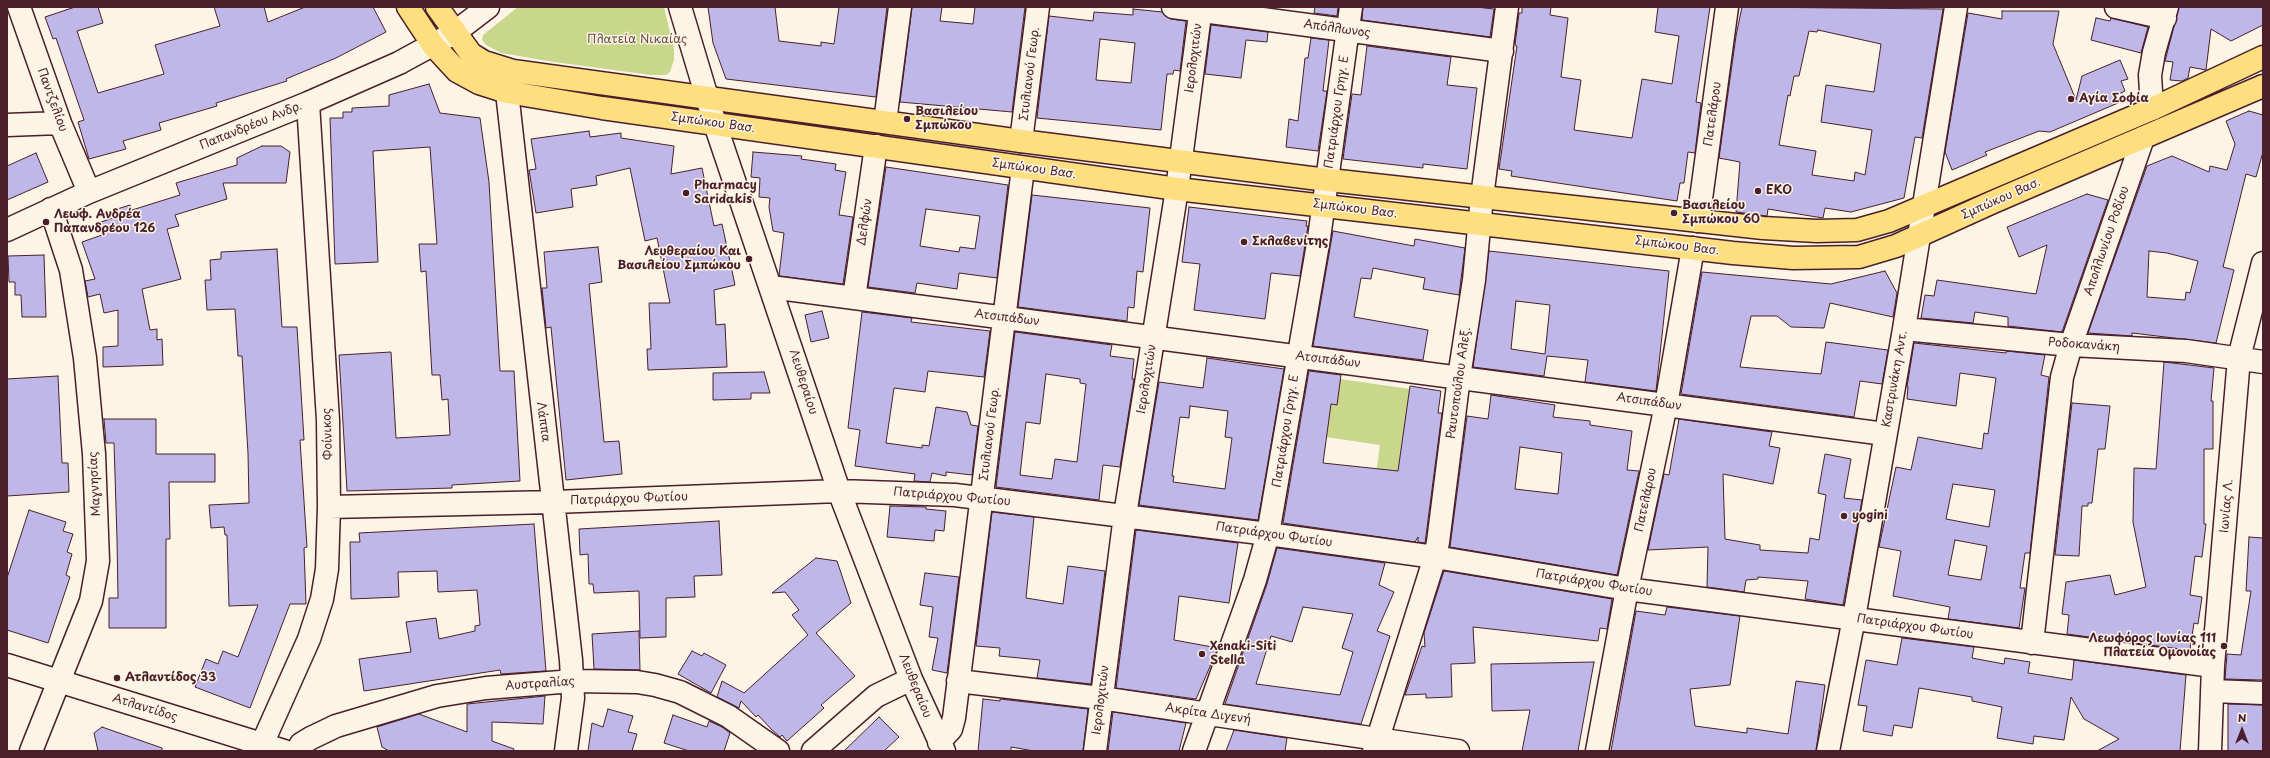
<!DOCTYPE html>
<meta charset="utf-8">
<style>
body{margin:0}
#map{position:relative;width:2270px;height:758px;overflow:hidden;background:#fcf5e5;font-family:"Playpen Sans",sans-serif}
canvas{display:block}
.frame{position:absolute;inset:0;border:8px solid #4a1f2b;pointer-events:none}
.north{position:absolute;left:2222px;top:710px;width:40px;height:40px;-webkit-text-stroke:3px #fcf5e5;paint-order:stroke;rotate:0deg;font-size:11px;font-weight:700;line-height:16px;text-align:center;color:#4a1f2b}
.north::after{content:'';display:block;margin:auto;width:14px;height:18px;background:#4a1f2b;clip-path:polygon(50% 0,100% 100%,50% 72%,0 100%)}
</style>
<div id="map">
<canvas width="2270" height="758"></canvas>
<div class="frame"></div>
<div class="north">N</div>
</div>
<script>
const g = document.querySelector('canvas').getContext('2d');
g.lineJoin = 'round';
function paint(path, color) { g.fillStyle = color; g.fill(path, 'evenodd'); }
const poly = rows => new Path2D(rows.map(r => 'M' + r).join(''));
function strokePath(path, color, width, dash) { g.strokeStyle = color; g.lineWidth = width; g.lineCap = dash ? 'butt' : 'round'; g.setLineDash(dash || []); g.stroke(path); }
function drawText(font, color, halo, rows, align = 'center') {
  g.font = font + ' "Playpen Sans",sans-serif'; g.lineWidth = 3; g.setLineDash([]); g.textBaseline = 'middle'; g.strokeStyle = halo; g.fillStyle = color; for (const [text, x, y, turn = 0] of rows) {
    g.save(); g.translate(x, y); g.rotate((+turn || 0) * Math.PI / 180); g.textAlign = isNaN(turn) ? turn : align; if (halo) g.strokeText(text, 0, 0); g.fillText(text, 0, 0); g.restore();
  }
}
paint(poly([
 [518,7,664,7,674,49,674,60,670,72,666,75,651,75,554,62,501,53,486,45,482,40,483,35],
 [1340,379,1410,389,1397,477,1376,474,1380,445,1326,437,1331,404]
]), '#c8d78b');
const building = poly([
 [75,7,98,7,103,23,77,31,98,93,164,74,155,45,220,26,214,7,264,7,268,22,305,7,373,7,386,32,336,58,286,79,287,81,216,103,217,106,159,123,161,130,123,141,126,149,89,159,78,122,84,120,56,38,53,39,45,17,75,7],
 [708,7,775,7,779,41,821,46,821,42,834,44,839,7,887,7,876,97,726,79,713,43,708,7],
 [912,7,942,7,940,21,973,24,975,7,1025,7,1012,112,900,102,912,7],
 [1315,7,1338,7,1337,16,1314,13,1315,7],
 [1363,7,1476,7,1494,9,1490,37,1362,20,1363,7],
 [1522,7,1551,7,1550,15,1568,18,1561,77,1581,80,1574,130,1632,138,1642,79,1672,84,1679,36,1655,32,1658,7,1710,7,1696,102,1701,103,1695,153,1688,152,1684,183,1680,183,1677,201,1511,176,1512,171,1499,169,1517,46,1515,45,1519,13,1522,13,1522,7],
 [1742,7,1943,9,1922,138,1915,137,1904,198,1851,212,1825,208,1823,218,1768,209,1767,216,1736,212,1740,162,1719,158,1736,36,1742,7],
 [1818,30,1881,44,1874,92,1826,85,1821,122,1872,130,1865,175,1855,172,1854,181,1812,175,1816,151,1779,145,1788,95,1790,96,1794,76,1799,76,1809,31,1817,32,1818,30],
 [2179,7,2263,7,2263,25,2231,41,2211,29,2206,70,2190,67,2188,78,2182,81,2170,80,2173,62,2165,61,2179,7],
 [1133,9,1162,12,1171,19,1186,21,1180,71,1174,70,1173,74,1167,74,1161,130,1037,118,1049,16,1093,21,1094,12,1133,15,1133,9],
 [1100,39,1135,43,1131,83,1096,80,1100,39],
 [2002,11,2059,11,2053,44,2076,100,2082,76,2120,60,2128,79,2121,81,2125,91,2115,96,2118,103,2050,132,2039,131,1985,152,1987,155,1952,170,1945,152,1968,13,2002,19,2002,11],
 [2096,18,2110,21,2111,18,2148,27,2141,53,2091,40,2096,18],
 [1211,25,1268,32,1267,42,1246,40,1241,78,1205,74,1211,25],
 [1311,38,1329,40,1323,91,1327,91,1318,151,1286,147,1289,119,1298,121,1305,58,1308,58,1311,38],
 [1367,46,1451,57,1447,85,1477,88,1467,169,1423,164,1423,168,1343,159,1352,94,1361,95,1367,46],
 [429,84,440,113,480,118,489,182,500,371,514,371,520,481,452,485,452,488,347,491,339,355,391,352,396,438,450,435,448,399,442,400,440,375,432,375,426,271,421,272,419,244,437,244,430,147,373,151,378,262,335,264,330,118,343,118,343,112,352,112,352,108,389,106,389,95,429,84],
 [2249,111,2263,115,2263,152,2256,177,2246,174,2223,267,2234,270,2216,343,2132,333,2132,336,2088,333,2147,166,2172,156,2209,172,2210,166,2227,170,2235,144,2226,121,2249,111],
 [2149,251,2167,253,2198,261,2190,293,2186,292,2185,300,2147,297,2149,251],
 [589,131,590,137,621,133,621,138,674,146,671,174,702,168,714,226,722,224,735,285,714,290,716,325,725,324,727,367,648,370,647,349,651,349,649,303,670,303,657,238,645,241,630,168,596,176,597,185,571,189,573,207,536,213,529,170,536,169,531,139,589,131],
 [262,146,281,146,290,152,286,183,223,183,227,199,175,215,179,226,167,229,181,279,142,289,150,330,157,329,157,340,162,339,163,365,103,367,103,347,118,346,118,310,104,313,100,294,88,297,85,281,95,279,82,242,102,235,98,223,113,218,111,211,130,205,132,210,180,195,176,183,237,165,237,158,262,146],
 [753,152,802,156,801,159,836,164,835,170,846,172,839,215,853,217,843,284,779,276,784,233,773,231,769,207,770,198,759,197,760,178,751,177,753,152],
 [36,153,48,182,7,200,7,166,36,153],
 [886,167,1008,185,997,278,959,273,957,289,917,283,915,293,868,287,886,167],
 [926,209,980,216,975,249,960,247,959,252,920,246,926,209],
 [2087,194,2108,200,2062,332,2008,326,2008,317,1975,312,1973,323,1921,318,1925,295,1934,296,1937,280,2036,294,2047,245,2019,257,2007,227,2087,194],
 [1032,195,1150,208,1143,272,1137,271,1134,308,1128,307,1127,321,1018,307,1032,195],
 [1189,207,1307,221,1306,226,1308,226,1300,276,1271,273,1265,319,1194,310,1200,264,1182,262,1189,207],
 [1333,231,1414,246,1415,239,1465,248,1459,295,1423,289,1425,278,1373,268,1371,279,1361,278,1354,317,1428,330,1423,360,1313,346,1333,231],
 [598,247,602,282,589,284,604,442,619,441,622,474,566,480,551,327,546,328,542,288,547,288,544,252,598,247],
 [277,249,282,327,297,327,304,440,300,440,307,547,304,548,306,604,290,604,250,708,195,687,206,659,218,664,223,651,238,657,258,605,229,606,227,535,225,535,224,527,211,528,209,505,249,503,248,453,242,356,238,356,235,309,207,310,205,280,211,280,210,260,221,259,221,252,277,249],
 [1489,251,1669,271,1656,391,1585,382,1588,360,1547,356,1544,376,1473,367,1489,251],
 [1516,301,1550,305,1545,354,1511,349,1516,301],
 [44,255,46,317,22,317,21,295,15,295,15,282,9,282,8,256,44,255],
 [1885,271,1897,293,1893,317,1830,303,1824,328,1791,327,1777,316,1751,316,1740,367,1821,374,1826,342,1888,350,1882,384,1860,381,1854,417,1681,394,1702,272,1831,284,1885,271],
 [822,311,829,338,811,342,805,315,822,311],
 [862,312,912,318,911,322,990,331,984,377,928,371,925,392,894,388,886,443,922,448,922,445,929,446,936,407,967,412,971,425,978,426,972,475,946,472,946,476,932,473,930,482,914,481,915,474,855,466,860,430,848,428,862,312],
 [1015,332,1112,345,1110,356,1134,359,1132,379,1134,379,1120,467,1103,465,1099,500,996,487,1015,332],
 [1046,374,1080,379,1080,383,1086,384,1077,462,1055,459,1052,479,1020,475,1026,422,1040,424,1046,374],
 [1914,343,2006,353,2007,351,2045,355,2041,375,2049,377,2030,553,2025,553,2020,588,2025,588,2019,628,1948,619,1950,607,1893,596,1901,551,1879,547,1896,467,1911,470,1918,437,1982,449,1984,433,1988,434,1996,378,1960,373,1956,406,1907,399,1908,387,1907,387,1914,343],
 [1953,484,1995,490,1989,527,1946,519,1953,484],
 [1955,540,1987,546,1981,580,1948,575,1955,540],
 [1207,358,1284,369,1258,520,1139,505,1159,382,1203,388,1207,358],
 [1190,406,1228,411,1225,437,1232,438,1225,489,1173,482,1174,476,1172,476,1180,417,1189,418,1190,406],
 [2164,362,2214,368,2211,401,2213,401,2213,449,2204,449,2204,524,2206,524,2202,557,2195,556,2190,595,2202,597,2198,624,2194,623,2190,649,2188,650,2067,634,2069,615,2062,614,2066,582,2110,575,2115,595,2146,587,2133,522,2134,468,2156,469,2164,362],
 [1309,371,1341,375,1337,405,1331,404,1323,463,1398,471,1410,386,1441,391,1438,413,1442,413,1425,543,1418,542,1418,537,1415,542,1283,523,1309,371],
 [764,372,770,393,751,393,751,399,713,400,713,373,764,372],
 [58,376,62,463,68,463,69,492,7,496,7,379,58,376],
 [1491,395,1555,405,1553,417,1590,421,1590,425,1632,431,1627,470,1639,471,1617,575,1450,547,1467,416,1488,419,1491,395],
 [1520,447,1562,453,1558,494,1515,489,1520,447],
 [2072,403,2110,406,2105,449,2098,449,2092,503,2088,503,2088,506,2082,506,2079,556,2055,555,2072,403],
 [104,419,156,419,156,454,215,454,215,482,169,482,170,539,166,539,166,628,109,628,109,598,118,598,117,539,114,443,106,443,104,419],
 [1679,419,1772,432,1769,446,1780,448,1773,484,1723,474,1725,539,1760,545,1760,550,1808,553,1810,538,1819,540,1826,495,1818,493,1825,454,1851,459,1844,498,1862,500,1843,605,1805,599,1808,581,1758,577,1758,579,1746,580,1744,592,1707,587,1708,547,1648,550,1664,474,1669,475,1679,419],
 [890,506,926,507,926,509,946,511,944,531,935,530,934,541,887,537,890,506],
 [29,510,66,522,63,531,73,534,67,552,72,554,66,575,70,577,48,643,7,630,7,578,29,510],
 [992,512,1034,517,1026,598,1063,604,1068,566,1105,571,1091,684,1037,678,1040,660,999,656,1000,648,976,646,992,512],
 [719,521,722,575,694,576,695,597,666,598,666,637,640,638,639,591,594,593,593,584,589,584,588,554,580,555,579,529,719,521],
 [534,524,546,671,501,674,500,670,364,691,359,659,411,652,406,622,436,618,439,639,475,631,475,626,480,625,477,590,438,592,437,571,398,572,399,597,351,599,350,542,360,542,359,533,534,524],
 [1136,530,1238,543,1229,603,1179,596,1174,640,1218,648,1196,699,1116,688,1136,530],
 [2249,537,2263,538,2263,680,2225,679,2227,654,2241,655,2251,591,2246,591,2249,537],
 [1277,548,1385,563,1379,585,1394,592,1377,631,1390,636,1361,724,1225,704,1267,584,1277,548],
 [1303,607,1353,614,1342,648,1353,652,1340,695,1256,684,1271,636,1292,642,1303,607],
 [816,558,837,561,851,603,816,633,855,676,821,705,824,708,787,741,782,735,780,737,771,729,758,715,756,717,741,701,739,708,717,697,722,681,744,693,808,635,792,615,799,610,785,592,772,593,816,558],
 [1444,571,1612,599,1607,629,1600,628,1598,641,1473,627,1475,663,1451,664,1452,697,1426,698,1426,694,1405,695,1422,646,1425,647,1424,633,1444,571],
 [925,573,959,577,947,673,932,670,938,638,929,637,933,607,920,605,925,573],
 [1667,607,1740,616,1730,685,1690,689,1695,726,1747,733,1747,728,1788,734,1796,681,1825,685,1816,751,1611,751,1636,611,1665,615,1667,607],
 [639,631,640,670,594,669,592,634,639,631],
 [1902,638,1974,647,1972,658,2004,664,2005,658,2030,662,2028,673,2072,680,2074,660,2186,675,2180,751,2097,751,2119,739,2084,719,2071,697,2064,740,2034,736,2033,744,1997,738,2002,707,1972,701,1972,697,1919,688,1912,728,1894,725,1892,736,1863,731,1867,706,1858,705,1866,660,1897,665,1902,638],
 [692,651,702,656,704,653,726,665,711,693,678,674,692,651],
 [1594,662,1578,751,1522,751,1530,710,1492,711,1491,664,1594,662],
 [545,696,543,724,492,722,492,741,514,749,513,751,389,751,382,747,377,727,419,714,467,732,467,704,545,696],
 [983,699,1000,701,1000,699,1088,709,1083,751,1034,751,1011,747,1011,751,978,751,983,699],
 [2228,704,2263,705,2263,751,2228,751,2228,704],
 [608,709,633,716,628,732,637,734,632,751,588,751,592,723,603,727,608,709],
 [1113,712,1186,723,1179,751,1108,751,1113,712],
 [673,715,707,727,709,721,722,727,730,733,724,751,689,751,664,743,673,715],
 [879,717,899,737,884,751,844,751,879,717],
 [102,727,162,748,162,751,98,751,94,733,102,727],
 [1234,730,1287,738,1285,751,1226,751,1234,730]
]);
paint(building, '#c0b7e9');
strokePath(building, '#4a1f2b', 1);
const minor = poly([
 [19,7,60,123,89,192],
 [680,7,715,124,839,491,911,679,944,751],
 [1173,7,1502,51],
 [2116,7,2165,18],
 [507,92,571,660,573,698,566,751],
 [2152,109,2150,75,2154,52,2167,7],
 [885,122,900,7],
 [7,125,60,123],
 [1021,141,1038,7],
 [1698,221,1727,7],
 [7,230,89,192,308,103,399,63,454,33,488,7],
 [771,287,1885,434],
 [854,298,876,146],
 [1904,329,2071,345,2186,351,2263,362],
 [329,507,554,502,839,491,955,495,1268,534,1435,557,1627,589,2213,666],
 [2032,643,2062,377,2071,345,2143,138],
 [7,665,284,751],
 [958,681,1101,698,1458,751],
 [2212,691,2263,693],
 [939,742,951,729,954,718,1023,168],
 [31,751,91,601,98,561,94,454,85,358,71,270,51,209],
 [259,751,309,639,322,599,327,569,329,507,328,420,308,103],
 [297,751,301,744,311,738,336,726,437,696,486,688,573,681,637,682,655,685,680,692,728,716,778,751],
 [813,751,876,696,911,679],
 [1095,751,1125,515,1177,189,1201,7],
 [1194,751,1255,580,1268,534,1319,238,1351,7],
 [1374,751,1435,557,1438,542,1459,377,1474,280,1482,197,1507,7],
 [1597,751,1627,589,1666,405,1693,248],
 [1828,751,1854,618,1904,329,1956,7],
 [2210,751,2213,666,2239,358,2263,263]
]);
const major = poly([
 [408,7,433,45,457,71,479,83,507,92,602,108,1177,189,1733,253,1793,258,1859,257,1896,246,1993,202,2263,86],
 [437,7,471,54,484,62,513,71,1021,141,1311,178,1763,228,1817,231,1857,230,1889,221,2152,109,2263,57]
]);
strokePath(minor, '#4a1f2b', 25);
strokePath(major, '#4a1f2b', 25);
strokePath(minor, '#fcf5e5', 22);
strokePath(major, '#fddf80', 22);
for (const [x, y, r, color] of [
 [2071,99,4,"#4a1f2b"],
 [907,119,4,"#4a1f2b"],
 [1758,191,4,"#4a1f2b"],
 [686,193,4,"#4a1f2b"],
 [1674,213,4,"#4a1f2b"],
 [46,222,4,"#4a1f2b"],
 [1244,242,4,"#4a1f2b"],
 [749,259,4,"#4a1f2b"],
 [1844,516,4,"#4a1f2b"],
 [2224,646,4,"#4a1f2b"],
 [1202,654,4,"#4a1f2b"],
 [117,678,4,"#4a1f2b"]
]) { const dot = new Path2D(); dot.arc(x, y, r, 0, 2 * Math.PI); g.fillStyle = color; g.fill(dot); strokePath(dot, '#fcf5e5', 1.5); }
drawText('12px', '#4a1f2b', '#fcf5e5', [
 ["Απόλλωνος",1337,29,8],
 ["Ιερολοχιτών",1194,58,-83],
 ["Στυλιανού Γεωρ.",1030,74,-83],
 ["Παντζελίου",52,100,70],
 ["Πατριάρχου Γρηγ. Ε",1337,112,-82],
 ["Πατελάρου",1713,114,-82],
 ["Σμπώκου Βασ.",713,123,8],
 ["Παπανδρέου Ανδρ.",251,126,-22],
 ["Σμπώκου Βασ.",1034,169,8],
 ["Σμπώκου Βασ.",2001,199,-24],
 ["Σμπώκου Βασ.",1355,209,7],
 ["Δελφών",865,222,-82],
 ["Απολλωνίου Ροδίου",2107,241,-71],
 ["Σμπώκου Βασ.",1677,246,7],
 ["Ατσιπάδων",1007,318,7],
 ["Ροδοκανάκη",2084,345,4],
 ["Ατσιπάδων",1328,360,7],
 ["Ιερολοχιτών",1147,379,-81],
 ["Καστρινάκη Αντ.",1895,379,-80],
 ["Λευθεραίου",803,382,72],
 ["Ραυτοπούλου Αλεξ.",1459,383,-82],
 ["Ατσιπάδων",1649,402,8],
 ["Λάππα",543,422,82],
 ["Πατριάρχου Γρηγ. Ε",1286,431,-81],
 ["Φοίνικος",328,434,-92],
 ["Στυλιανού Γεωρ.",990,434,-83],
 ["Μαγνησίας",95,484,-93],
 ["Πατριάρχου Φωτίου",952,497,5],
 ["Πατριάρχου Φωτίου",629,499,-2],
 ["Πατελάρου",1646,500,-78],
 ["Ιωνίας Λ.",2227,506,-85],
 ["Πατριάρχου Φωτίου",1274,535,8],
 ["Πατριάρχου Φωτίου",1594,583,9],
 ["Πατριάρχου Φωτίου",1915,627,8],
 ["Αυστραλίας",540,684,-4],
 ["Λευθεραίου",915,686,68],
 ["Ιερολοχιτών",1101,700,-83],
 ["Ατλαντίδος",145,708,17],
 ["Ακρίτα Διγενή",1208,714,8]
]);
drawText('12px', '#6a4d43', '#fcf5e5', [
 ["Πλατεία Νικαίας",637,40]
]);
drawText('bold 12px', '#4a1f2b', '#fcf5e5', [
 ["Αγία Σοφία",2079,99],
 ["Βασιλείου",915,112],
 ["Σμπώκου",915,126],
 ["Pharmacy",694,186],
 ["Saridakis",694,200],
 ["ΕΚΟ",1766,191],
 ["Βασιλείου",1682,206],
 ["Σμπώκου 60",1682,220],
 ["Λεωφ. Ανδρέα",54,215],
 ["Παπανδρέου 126",54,229],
 ["Σκλαβενίτης",1252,242],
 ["Λευθεραίου Και",741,252,"right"],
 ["Βασιλείου Σμπώκου",741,266,"right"],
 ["yogini",1852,516],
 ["Λεωφόρος Ιωνίας 111",2216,639,"right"],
 ["Πλατεία Ομονοίας",2216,653,"right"],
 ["Xenaki-Siti",1210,647],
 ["Stella",1210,661],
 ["Ατλαντίδος 33",125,678]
], 'left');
</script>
